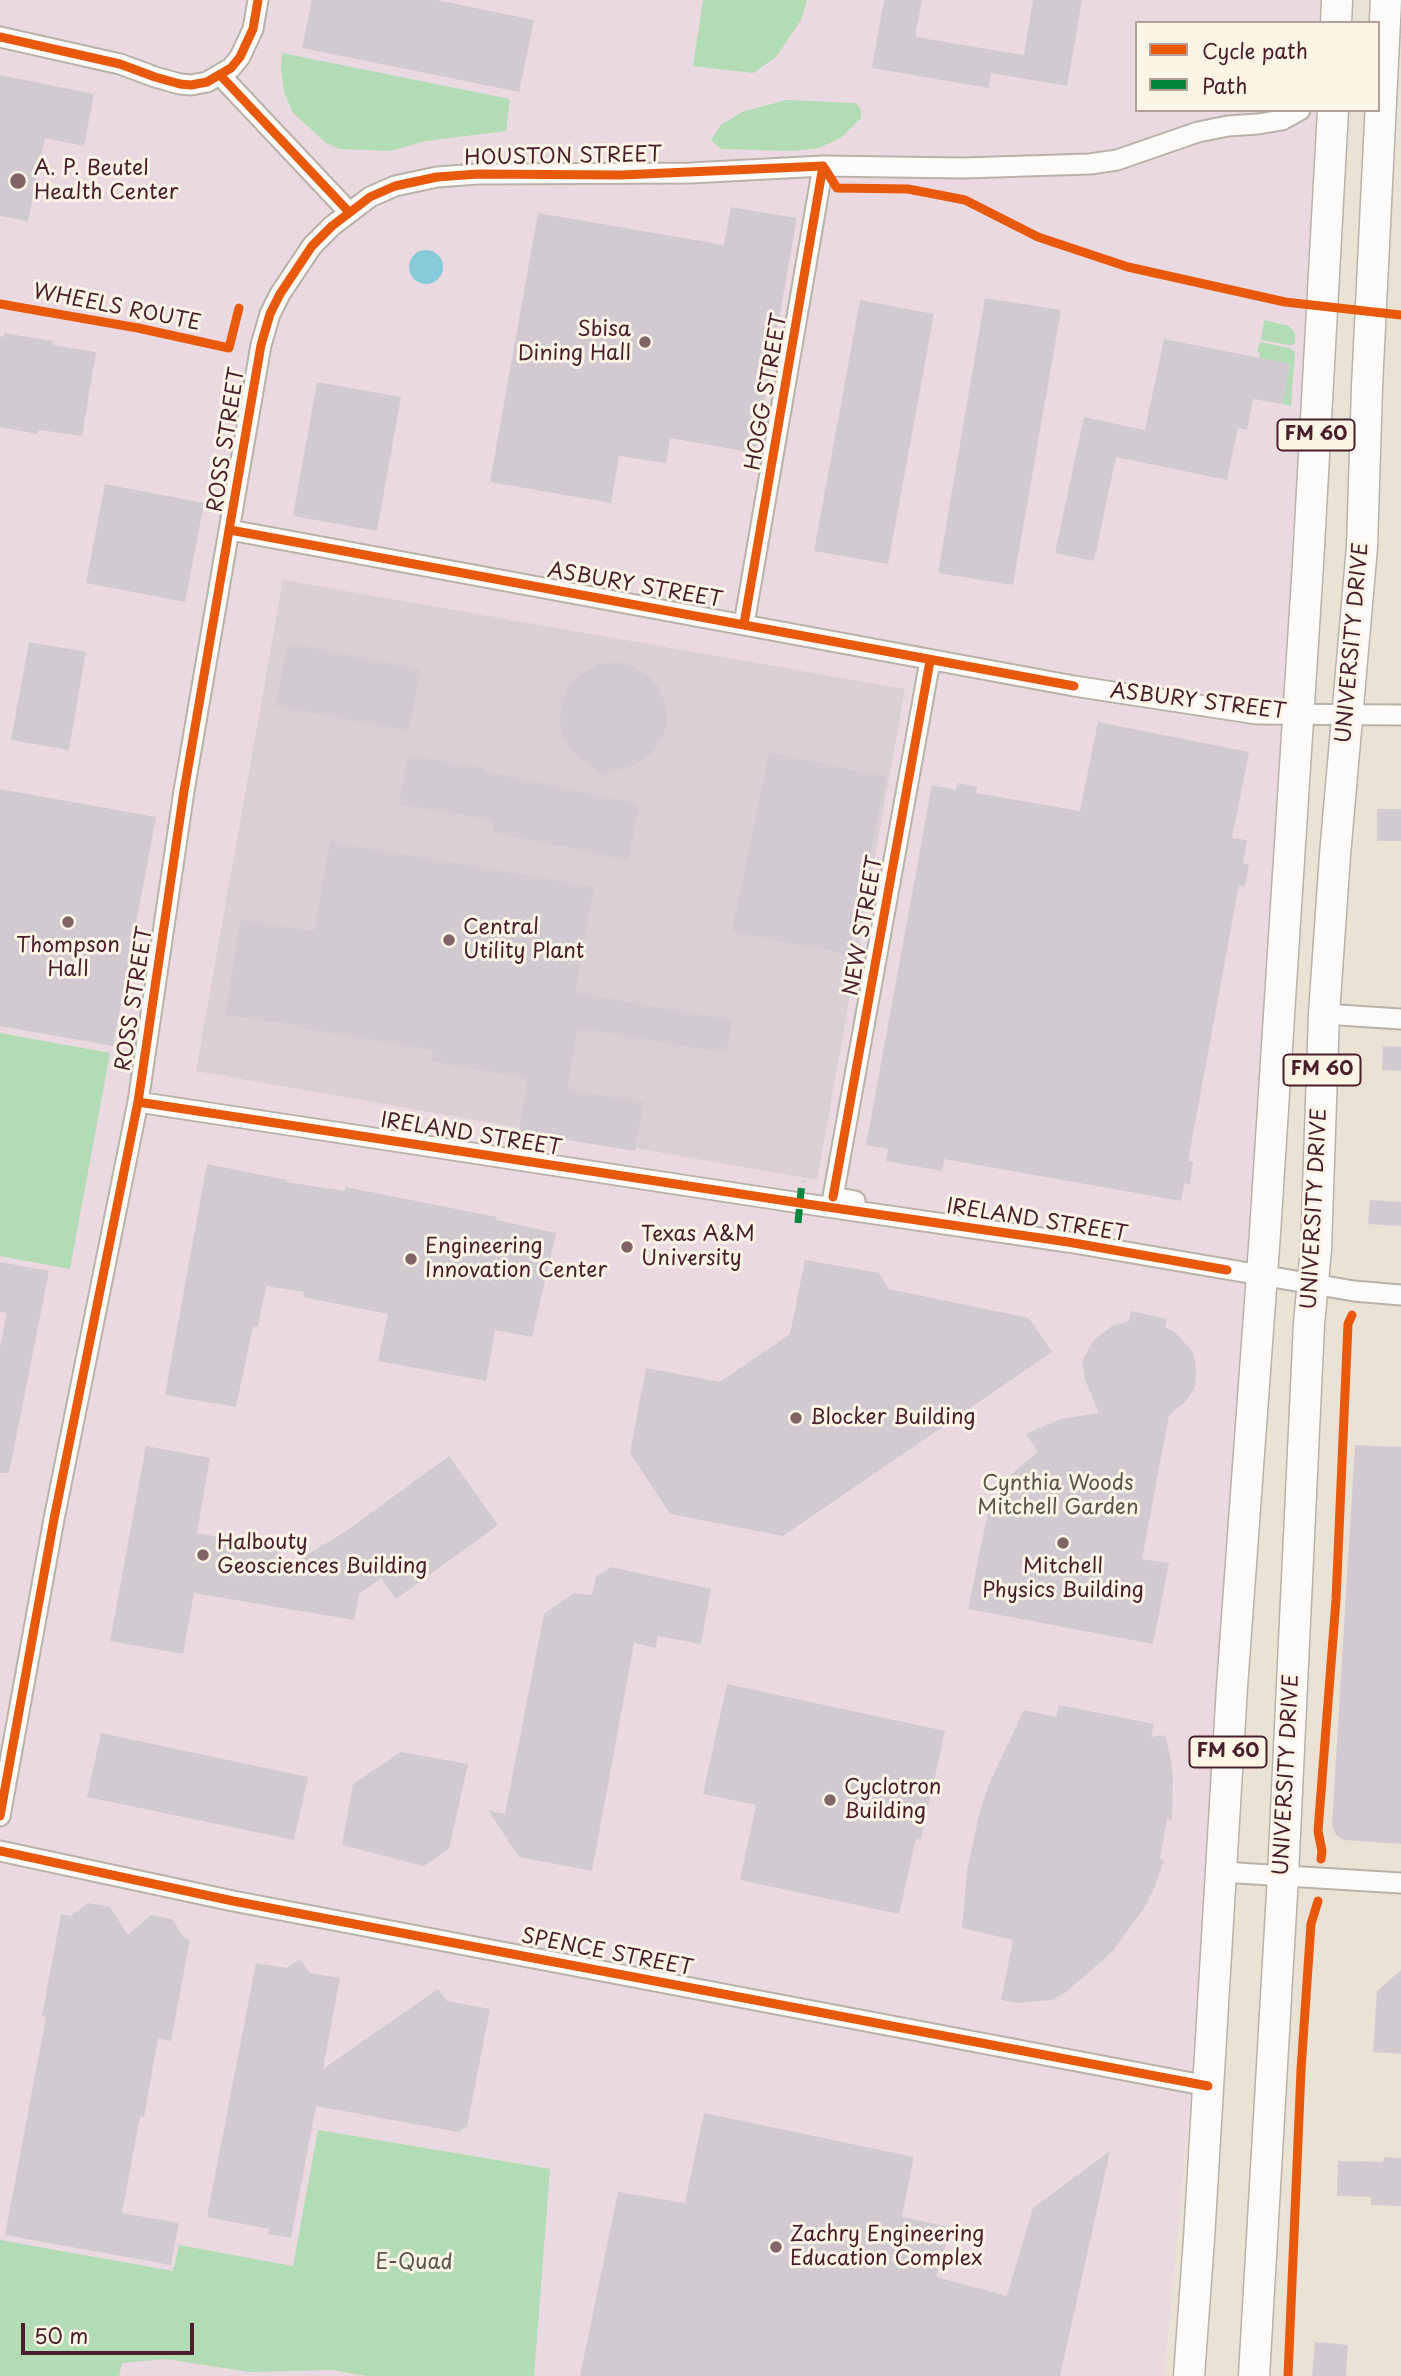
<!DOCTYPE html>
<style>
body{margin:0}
#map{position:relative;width:1401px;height:2376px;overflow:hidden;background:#eae2d4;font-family:"Playpen Sans",sans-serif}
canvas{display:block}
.legend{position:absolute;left:1135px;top:21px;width:245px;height:91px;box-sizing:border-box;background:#fcf5e5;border:2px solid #b59f9b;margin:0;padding:9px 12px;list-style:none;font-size:21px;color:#4a1f2b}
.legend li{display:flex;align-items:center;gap:14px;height:35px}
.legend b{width:35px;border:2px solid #b59f9b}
.scale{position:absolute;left:21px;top:2323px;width:173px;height:32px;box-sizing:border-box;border:4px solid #4a1f2b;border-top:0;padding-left:9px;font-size:21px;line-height:24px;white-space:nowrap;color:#4a1f2b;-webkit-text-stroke:5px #fcf5e5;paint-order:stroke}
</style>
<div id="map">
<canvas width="1401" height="2376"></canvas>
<ul class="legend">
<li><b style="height:9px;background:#e8590c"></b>Cycle path</li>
<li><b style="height:9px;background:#00873e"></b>Path</li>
</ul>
<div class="scale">50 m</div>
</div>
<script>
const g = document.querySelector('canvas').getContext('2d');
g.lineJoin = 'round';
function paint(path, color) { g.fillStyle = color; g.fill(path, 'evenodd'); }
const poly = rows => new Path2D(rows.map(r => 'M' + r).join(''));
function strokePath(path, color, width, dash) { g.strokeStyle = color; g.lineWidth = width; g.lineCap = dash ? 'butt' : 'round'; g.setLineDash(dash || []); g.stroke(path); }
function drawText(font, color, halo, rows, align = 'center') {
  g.font = font + ' "Playpen Sans",sans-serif'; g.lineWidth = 6; g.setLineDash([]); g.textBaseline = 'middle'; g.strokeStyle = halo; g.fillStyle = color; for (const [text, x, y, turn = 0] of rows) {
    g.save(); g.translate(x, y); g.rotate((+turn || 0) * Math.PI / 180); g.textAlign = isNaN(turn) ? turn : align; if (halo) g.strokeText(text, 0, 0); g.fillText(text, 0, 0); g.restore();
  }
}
paint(poly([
 [0,0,1320,0,1319,23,1137,23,1137,110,1316,110,1283,873,1199,2007,1164,2376,0,2376]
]), '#ebd9e1');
paint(poly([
 [283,580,905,689,817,1180,196,1071]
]), '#d9cfd5');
paint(poly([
 [703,0,807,0,801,20,776,57,753,73,693,66],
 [282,53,510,99,506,131,426,141,390,151,340,149,326,143,293,113,284,92,281,69],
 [786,100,856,103,861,110,861,118,841,138,819,148,794,151,721,149,711,140,721,125,742,112],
 [1264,320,1289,326,1295,333,1295,344,1289,345,1261,340],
 [1260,342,1289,348,1295,352,1291,406,1282,404,1290,364,1259,358,1260,353,1257,352],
 [0,1033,110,1053,70,1269,0,1256],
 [318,2130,550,2169,534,2376,367,2376,331,2370,250,2372,166,2359,122,2363,119,2376,0,2376,0,2240,173,2271,179,2245,293,2266]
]), '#b1dcb5');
paint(poly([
 '409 267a17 17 0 1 1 34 0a17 17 0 1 1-34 0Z'
]), '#87cbd8');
paint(poly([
 [312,0,437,0,534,20,519,92,302,48],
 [884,0,922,0,915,37,1024,55,1033,0,1082,0,1067,86,991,73,989,88,872,68],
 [0,75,94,94,84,146,45,138,28,221,0,216],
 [731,207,797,218,755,453,670,438,666,463,619,456,611,503,490,482,538,213,724,245],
 [985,298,1061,310,1013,585,938,573],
 [860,300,934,314,888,564,814,551],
 [4,333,53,341,52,345,96,352,82,436,39,430,37,434,0,427,0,336,4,337],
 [1164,339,1290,364,1282,404,1253,399,1247,430,1238,428,1227,480,1116,457,1094,561,1055,553,1084,417,1145,430],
 [317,382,401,397,377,531,293,516],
 [105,484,204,503,185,602,86,583],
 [29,642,86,652,69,750,11,740],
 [288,643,421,670,408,731,275,705],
 [615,662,633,666,648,675,660,689,666,706,667,724,661,741,651,754,637,764,603,775,574,753,564,739,560,722,561,704,568,687,581,674,597,665],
 [1098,722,1249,752,1232,838,1247,840,1243,863,1249,864,1245,886,1239,885,1188,1161,1193,1162,1190,1184,1184,1183,1181,1201,944,1159,942,1171,886,1161,888,1149,866,1145,932,785,956,790,958,783,977,787,976,793,1080,811],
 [769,753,886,776,849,955,732,931],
 [408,755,486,769,486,772,639,804,628,860,492,832,495,821,399,804],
 [0,789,156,817,113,1046,0,1026],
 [1377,809,1401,809,1401,841,1377,841],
 [330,842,594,887,575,993,732,1020,726,1053,578,1028,567,1090,643,1102,635,1151,519,1132,528,1078,431,1061,433,1050,297,1027,298,1025,226,1015,240,920,314,931],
 [1383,1046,1401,1047,1401,1071,1382,1070],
 [207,1164,287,1180,286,1182,345,1191,345,1187,497,1217,496,1220,556,1233,532,1337,495,1330,486,1381,378,1361,388,1314,303,1297,304,1292,266,1286,258,1326,253,1326,236,1407,165,1395],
 [1370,1200,1401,1202,1401,1226,1368,1224],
 [805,1260,879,1273,889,1289,1029,1318,1052,1352,783,1536,670,1514,630,1453,646,1368,720,1382,790,1334],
 [0,1262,49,1271,9,1473,0,1473,0,1347,7,1313,0,1312],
 [1131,1311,1167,1319,1165,1327,1177,1334,1191,1350,1195,1359,1196,1374,1195,1386,1190,1395,1184,1403,1169,1415,1142,1559,1169,1563,1153,1644,968,1609,988,1512,1006,1480,1019,1467,1038,1452,1026,1434,1060,1419,1099,1413,1085,1380,1082,1361,1093,1341,1112,1326,1129,1321],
 [1355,1445,1401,1447,1401,1844,1344,1840,1336,1835,1332,1825],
 [146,1446,210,1458,197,1533,280,1548,275,1575,349,1529,449,1456,498,1525,396,1599,381,1578,359,1594,354,1620,194,1593,183,1654,110,1641],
 [611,1567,711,1589,701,1644,658,1636,656,1648,634,1643,592,1871,519,1857,488,1810,505,1814,544,1614,574,1593,592,1595,596,1576],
 [727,1684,945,1731,921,1840,916,1838,899,1914,740,1880,756,1805,703,1794],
 [1059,1705,1154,1724,1151,1737,1165,1735,1170,1755,1173,1776,1172,1820,1167,1819,1160,1859,1164,1860,1155,1886,1146,1905,1113,1951,1065,1993,1051,2000,1019,2003,1001,2000,1013,1940,962,1928,967,1871,979,1815,988,1786,1024,1710,1056,1717],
 [101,1733,308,1777,294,1840,87,1797],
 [401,1752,468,1764,449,1849,424,1866,342,1845,353,1784],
 [88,1903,110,1907,128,1935,151,1915,172,1919,184,1938,190,1939,171,2041,158,2038,144,2117,140,2116,122,2213,179,2223,171,2265,5,2235,46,2017,42,2016,61,1914,71,1916],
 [300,1959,310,1973,340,1978,323,2069,438,1989,447,2001,490,2009,467,2126,458,2132,316,2106,291,2238,268,2234,269,2229,207,2217,256,1963,287,1968],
 [1401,1970,1401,2054,1373,2052,1377,1991],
 [704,2113,914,2157,902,2217,951,2227,936,2277,1007,2296,1033,2208,1110,2151,1060,2376,580,2376,618,2192,685,2203],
 [1384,2157,1401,2158,1401,2206,1371,2205,1371,2197,1337,2196,1338,2161,1383,2162],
 [1315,2342,1348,2345,1346,2376,1312,2376]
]), '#d2cad1');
const street = poly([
 [0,37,120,64,155,77,180,84,191,85,207,82,231,68,240,57,253,29,258,0],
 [220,75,349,212],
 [230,530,1074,686,1257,714,1401,715],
 [744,624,823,166],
 [1324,1014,1401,1019],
 [138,1102,800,1203,1068,1242,1354,1291,1401,1295],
 [855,1201,833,1197,930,661],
 [0,1816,54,1519,138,1102,184,791,261,345,270,314,280,294,312,246,332,226,370,197,395,186,437,177,478,174,691,173,823,166,963,168,1090,164,1117,160,1198,132,1228,126,1258,124,1282,120,1300,110],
 [0,1851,233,1901,1208,2086],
 [1221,1872,1401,1883]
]);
const primary = poly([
 [1336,23,1337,0],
 [1189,2376,1199,2239,1232,1687,1265,1233,1308,564,1333,110],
 [1254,2376,1283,1876,1309,1324,1316,1249,1324,1014,1335,855,1362,547,1367,387,1386,0]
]);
strokePath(street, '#bab1a9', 23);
strokePath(primary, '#bab1a9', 33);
strokePath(street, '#fcfbf9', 19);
strokePath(primary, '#fcfbf9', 30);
strokePath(poly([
 [798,1223,802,1181]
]), '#00873e', 7, [14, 7]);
strokePath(poly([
 [0,37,120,64,155,77,180,84,191,85,207,82,231,68,240,57,253,29,258,0],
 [220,75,349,212],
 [823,166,837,188,908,189,965,200,1038,237,1128,267,1285,302,1401,315],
 [0,304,138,328,229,348,239,308],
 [230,530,1074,686],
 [744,624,823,166],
 [138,1102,800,1203,1068,1242,1227,1270],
 [833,1197,930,661],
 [0,1816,54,1519,138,1102,184,791,261,345,270,314,280,294,312,246,332,226,370,197,395,186,437,177,478,174,621,175,823,166],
 [0,1851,233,1901,1208,2086],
 [1321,1859,1322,1851,1318,1831,1336,1600,1348,1324,1352,1315],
 [1288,2376,1301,2070,1311,1924,1318,1901]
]), '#e8590c', 9);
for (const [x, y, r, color] of [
 [18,181,9,"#826366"],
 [645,342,7,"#826366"],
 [68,922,7,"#826366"],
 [449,940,7,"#826366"],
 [627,1247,7,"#826366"],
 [411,1259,7,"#826366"],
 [796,1418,7,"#826366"],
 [1063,1543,7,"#826366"],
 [203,1555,7,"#826366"],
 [830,1800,7,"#826366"],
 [776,2247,7,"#826366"]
]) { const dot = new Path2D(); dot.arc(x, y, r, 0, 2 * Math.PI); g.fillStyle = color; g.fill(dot); strokePath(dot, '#fcf5e5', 2.5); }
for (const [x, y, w] of [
 [1316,435,77],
 [1322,1070,77],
 [1228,1752,77]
]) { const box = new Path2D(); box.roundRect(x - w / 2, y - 15.5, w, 31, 5); g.fillStyle = '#fcf5e5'; g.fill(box); strokePath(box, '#4a1f2b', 2); }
drawText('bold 19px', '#4a1f2b', null, [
 ["FM 60",1316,435],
 ["FM 60",1322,1070],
 ["FM 60",1228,1752]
]);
drawText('21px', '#4a1f2b', '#fcf5e5', [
 ["HOUSTON STREET",563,157,-1],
 ["WHEELS ROUTE",117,308,11],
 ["HOGG STREET",767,392,-80],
 ["ROSS STREET",227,440,-81],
 ["ASBURY STREET",635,586,10],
 ["UNIVERSITY DRIVE",1353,643,-85],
 ["ASBURY STREET",1198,702,7],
 ["NEW STREET",864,926,-80],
 ["ROSS STREET",135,999,-81],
 ["IRELAND STREET",471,1135,9],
 ["UNIVERSITY DRIVE",1315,1209,-87],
 ["IRELAND STREET",1037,1221,9],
 ["UNIVERSITY DRIVE",1287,1775,-87],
 ["SPENCE STREET",607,1953,11]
]);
drawText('21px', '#4a1f2b', '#fcf5e5', [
 ["A. P. Beutel",34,169],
 ["Health Center",34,193],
 ["Sbisa",631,330,"right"],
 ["Dining Hall",631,354,"right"],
 ["Central",463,928],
 ["Utility Plant",463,952],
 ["Thompson",68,946,"center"],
 ["Hall",68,970,"center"],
 ["Texas A&M",641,1235],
 ["University",641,1259],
 ["Engineering",425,1247],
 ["Innovation Center",425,1271],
 ["Blocker Building",810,1418],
 ["Halbouty",217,1543],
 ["Geosciences Building",217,1567],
 ["Mitchell",1063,1567,"center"],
 ["Physics Building",1063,1591,"center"],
 ["Cyclotron",844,1788],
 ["Building",844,1812],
 ["Zachry Engineering",790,2235],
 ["Education Complex",790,2259]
], 'left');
drawText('21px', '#5b564d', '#fcf5e5', [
 ["Cynthia Woods",1058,1484],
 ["Mitchell Garden",1058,1508],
 ["E-Quad",414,2263]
]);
</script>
